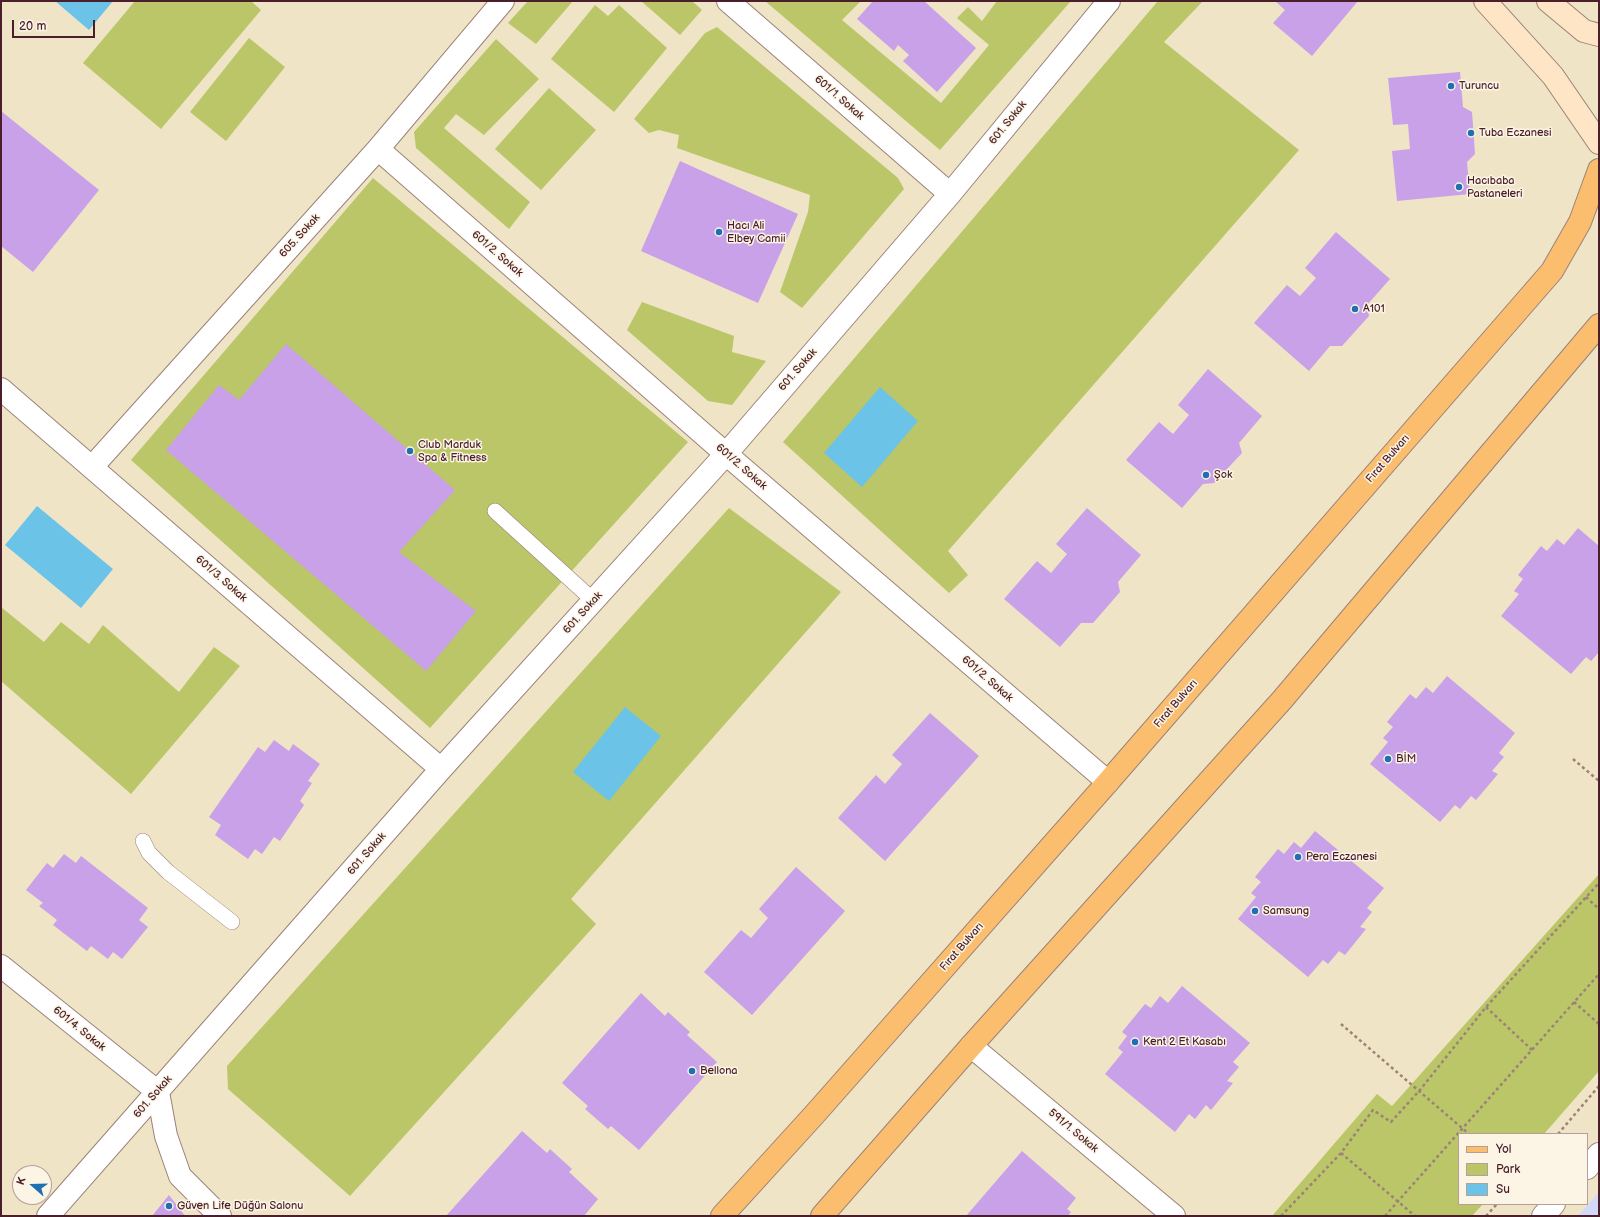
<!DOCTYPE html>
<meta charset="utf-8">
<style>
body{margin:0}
#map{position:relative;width:1600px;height:1217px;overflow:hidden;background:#efe4c6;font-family:"Balsamiq Sans",sans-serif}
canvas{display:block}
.frame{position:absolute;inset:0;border:2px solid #4a1f2b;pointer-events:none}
.legend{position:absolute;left:1458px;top:1133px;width:130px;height:72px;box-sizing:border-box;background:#fcf5e5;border:1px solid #b59f9b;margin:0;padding:5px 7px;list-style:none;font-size:12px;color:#4a1f2b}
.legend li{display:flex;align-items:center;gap:8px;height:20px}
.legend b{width:20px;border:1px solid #b59f9b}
.north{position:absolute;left:12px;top:1165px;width:40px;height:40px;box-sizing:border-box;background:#fcf5e5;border:1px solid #b59f9b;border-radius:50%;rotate:290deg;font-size:11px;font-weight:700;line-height:16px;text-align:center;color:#4a1f2b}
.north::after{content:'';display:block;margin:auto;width:14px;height:18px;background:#1f6fb2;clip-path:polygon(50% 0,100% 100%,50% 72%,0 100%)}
.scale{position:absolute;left:12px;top:20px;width:83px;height:18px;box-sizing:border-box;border:2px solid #4a1f2b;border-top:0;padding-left:5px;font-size:12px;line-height:14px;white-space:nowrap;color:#4a1f2b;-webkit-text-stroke:3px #fcf5e5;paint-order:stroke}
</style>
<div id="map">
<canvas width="1600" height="1217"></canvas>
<div class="frame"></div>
<ul class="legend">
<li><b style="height:5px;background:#fabe6e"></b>Yol</li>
<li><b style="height:11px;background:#bac668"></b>Park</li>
<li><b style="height:11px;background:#6bc3e8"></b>Su</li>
</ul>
<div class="north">K</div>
<div class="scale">20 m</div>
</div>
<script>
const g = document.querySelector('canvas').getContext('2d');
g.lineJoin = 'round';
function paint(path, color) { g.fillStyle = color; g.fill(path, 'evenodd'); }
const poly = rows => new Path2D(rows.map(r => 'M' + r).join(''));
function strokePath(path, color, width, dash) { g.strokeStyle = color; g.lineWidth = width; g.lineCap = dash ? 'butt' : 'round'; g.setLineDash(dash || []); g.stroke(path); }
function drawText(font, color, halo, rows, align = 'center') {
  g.font = font + ' "Balsamiq Sans",sans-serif'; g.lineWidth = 3; g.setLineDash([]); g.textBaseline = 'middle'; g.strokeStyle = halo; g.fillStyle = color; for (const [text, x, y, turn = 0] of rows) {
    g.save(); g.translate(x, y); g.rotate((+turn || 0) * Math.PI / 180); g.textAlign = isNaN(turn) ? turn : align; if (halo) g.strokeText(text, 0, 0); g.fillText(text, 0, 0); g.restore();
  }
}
paint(poly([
 [1599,1192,1599,1216,1578,1216]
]), '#d3d9f9');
paint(poly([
 [135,1,251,1,261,10,161,129,83,63],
 [528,1,573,1,536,44,508,23],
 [641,1,692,1,702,10,680,35],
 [765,1,861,1,842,20,941,103,989,45,957,18,968,7,982,21,997,1,1071,1,940,150],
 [1158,1,1203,1,1164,42,1299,150,948,551,968,575,949,593,783,442],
 [595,5,608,16,619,5,667,48,614,112,551,59],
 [717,27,898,178,904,189,802,308,780,292,808,212,810,195,677,148,679,135,659,130,649,133,634,119,705,33],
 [249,38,285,67,226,141,190,112],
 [496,39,539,79,484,135,456,114,444,128,530,202,509,229,416,148,414,132],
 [549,88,596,130,541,190,495,149],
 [373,178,688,442,430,728,131,460],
 [642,302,734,336,732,352,766,361,732,405,708,401,627,330],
 [729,508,841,592,571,899,596,924,350,1196,228,1089,227,1066],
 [1,607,44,642,61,622,89,644,103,625,179,692,214,647,240,666,131,794,1,681],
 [1599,874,1599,1071,1544,1134,1459,1134,1459,1204,1483,1204,1472,1216,1272,1216,1377,1094,1392,1106]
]), '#bac668');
paint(poly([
 [55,1,113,1,89,30],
 [880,387,918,421,862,487,824,453],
 [37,506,113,569,81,608,5,545],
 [625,707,661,736,609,801,573,772]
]), '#6bc3e8');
paint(poly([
 [873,1,924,1,976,48,937,92,903,61,909,55,898,45,894,51,857,19],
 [1275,1,1358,1,1312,56,1273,23,1285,10],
 [1460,72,1463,107,1472,112,1475,154,1467,162,1470,194,1397,201,1392,151,1410,149,1408,124,1393,125,1388,78],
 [1,111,99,190,33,272,1,246],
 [680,161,798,214,758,303,641,251],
 [1336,232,1390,279,1367,305,1369,316,1342,346,1330,346,1309,371,1254,323,1287,285,1300,296,1316,278,1305,268],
 [286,344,455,490,399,552,476,611,426,671,166,450,219,385,239,400],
 [1208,369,1262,416,1239,443,1242,453,1214,483,1203,484,1182,508,1126,460,1159,422,1173,434,1189,415,1178,405],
 [1087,508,1141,555,1118,582,1120,592,1093,623,1081,623,1060,647,1004,599,1037,561,1051,573,1067,554,1056,544],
 [1578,528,1599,546,1599,652,1591,661,1586,657,1571,674,1501,616,1519,594,1514,591,1523,579,1518,575,1541,546,1547,551,1557,539,1564,545],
 [1447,676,1515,733,1499,753,1504,757,1492,771,1498,774,1476,800,1471,796,1460,809,1455,805,1440,822,1370,764,1388,742,1383,738,1393,727,1387,722,1410,694,1416,699,1426,687,1433,693],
 [930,713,979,756,885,861,838,818,876,775,885,784,902,764,892,755],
 [274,740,289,751,293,744,320,764,308,781,312,783,300,801,304,805,280,841,274,837,262,854,255,849,248,859,215,835,221,825,209,817,258,747,265,752],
 [1315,831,1384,888,1367,908,1372,912,1360,927,1366,929,1345,955,1339,951,1328,964,1323,960,1308,977,1238,919,1256,897,1251,893,1261,882,1255,877,1278,849,1284,854,1294,842,1301,848],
 [64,854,76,863,81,856,148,908,139,920,148,927,122,959,113,952,108,959,91,946,87,951,53,925,57,920,39,906,43,903,26,890,47,863,53,868],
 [796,867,845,911,752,1015,704,972,741,930,751,938,768,918,759,909],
 [1182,986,1250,1043,1233,1062,1239,1067,1227,1081,1233,1083,1211,1110,1206,1105,1195,1119,1189,1114,1175,1132,1105,1074,1123,1052,1118,1048,1127,1036,1122,1032,1145,1004,1151,1008,1160,996,1168,1003],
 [641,993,665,1016,668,1012,690,1032,687,1035,717,1062,639,1150,611,1126,608,1129,585,1109,588,1106,562,1083],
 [522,1131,547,1153,550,1149,572,1169,569,1172,598,1199,584,1216,446,1216],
 [1022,1151,1076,1198,1067,1209,1071,1212,1068,1216,966,1216],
 [169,1195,185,1216,152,1216]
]), '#c8a1e8');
const lane = poly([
 [495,511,594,601],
 [143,841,149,853,168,872,232,922]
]);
const street = poly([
 [728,1,950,194],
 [378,149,726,454,1108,782],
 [1,389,441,769],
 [92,467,378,149,503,1],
 [1,966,158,1092,166,1136,180,1176,220,1216],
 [971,1046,1174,1216],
 [1587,1168,1599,1154],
 [48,1216,441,769,726,454,950,194,1109,1],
 [1543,1216,1554,1204]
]);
const secondary = poly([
 [1485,1,1553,76,1599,143],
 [1548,1,1584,31,1599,35]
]);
const primary = poly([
 [722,1216,814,1115,1108,782,1552,271,1580,222,1599,170],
 [822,1216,971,1046,1282,700,1599,325]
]);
strokePath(lane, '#9c8278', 16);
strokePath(street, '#9c8278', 24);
strokePath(secondary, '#9c8278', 24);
strokePath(primary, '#9c8278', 24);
strokePath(poly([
 [1573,759,1599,781],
 [1586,897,1599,909],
 [1574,1002,1599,1024],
 [1486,1007,1532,1050],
 [1341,1024,1469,1134],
 [1558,1134,1599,1086],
 [1341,1153,1415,1216],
 [1281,1216,1341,1153,1373,1110,1391,1122,1420,1090,1486,1007,1599,883],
 [1385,1216,1599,974],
 [1486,1216,1497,1204]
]), '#9c8278', 2.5, [3, 3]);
strokePath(lane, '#fff', 15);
strokePath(street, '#fff', 22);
strokePath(secondary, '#fde5c5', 22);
strokePath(primary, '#fabe6e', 22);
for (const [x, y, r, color] of [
 [1451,86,4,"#1f6fb2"],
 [1471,133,4,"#1f6fb2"],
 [1459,187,4,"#1f6fb2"],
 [719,232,4,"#1f6fb2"],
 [1355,309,4,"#1f6fb2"],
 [410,451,4,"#1f6fb2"],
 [1206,475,4,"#1f6fb2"],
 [1388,759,4,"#1f6fb2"],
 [1298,857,4,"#1f6fb2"],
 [1255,911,4,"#1f6fb2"],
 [1135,1042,4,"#1f6fb2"],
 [692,1071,4,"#1f6fb2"],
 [169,1206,4,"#1f6fb2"]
]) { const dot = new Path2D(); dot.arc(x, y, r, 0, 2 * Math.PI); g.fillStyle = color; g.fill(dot); strokePath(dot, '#fcf5e5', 1.5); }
drawText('11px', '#4a1f2b', '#fcf5e5', [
 ["Turuncu",1459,86],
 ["Tuba Eczanesi",1479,133],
 ["Hacıbaba",1467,181],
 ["Pastaneleri",1467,194],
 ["Hacı Ali",727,226],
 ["Elbey Camii",727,239],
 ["A101",1363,309],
 ["Club Marduk",418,445],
 ["Spa & Fitness",418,458],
 ["Şok",1214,475],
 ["BİM",1396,759],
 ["Pera Eczanesi",1306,857],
 ["Samsung",1263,911],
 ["Kent 2 Et Kasabı",1143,1042],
 ["Bellona",700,1071],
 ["Güven Life Düğün Salonu",177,1206]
], 'left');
drawText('11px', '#4a1f2b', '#fcf5e5', [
 ["601/1. Sokak",839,98,41],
 ["601. Sokak",1008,123,-51],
 ["605. Sokak",300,236,-48],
 ["601/2. Sokak",497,254,41],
 ["601. Sokak",798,370,-49],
 ["Fırat Bulvarı",1388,459,-49],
 ["601/2. Sokak",741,467,41],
 ["601/3. Sokak",221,579,41],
 ["601. Sokak",583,613,-48],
 ["601/2. Sokak",987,679,41],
 ["Fırat Bulvarı",1176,704,-49],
 ["601. Sokak",367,854,-49],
 ["Fırat Bulvarı",962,947,-49],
 ["601/4. Sokak",79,1029,39],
 ["601. Sokak",153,1097,-49],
 ["591/1. Sokak",1073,1131,40]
]);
</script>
